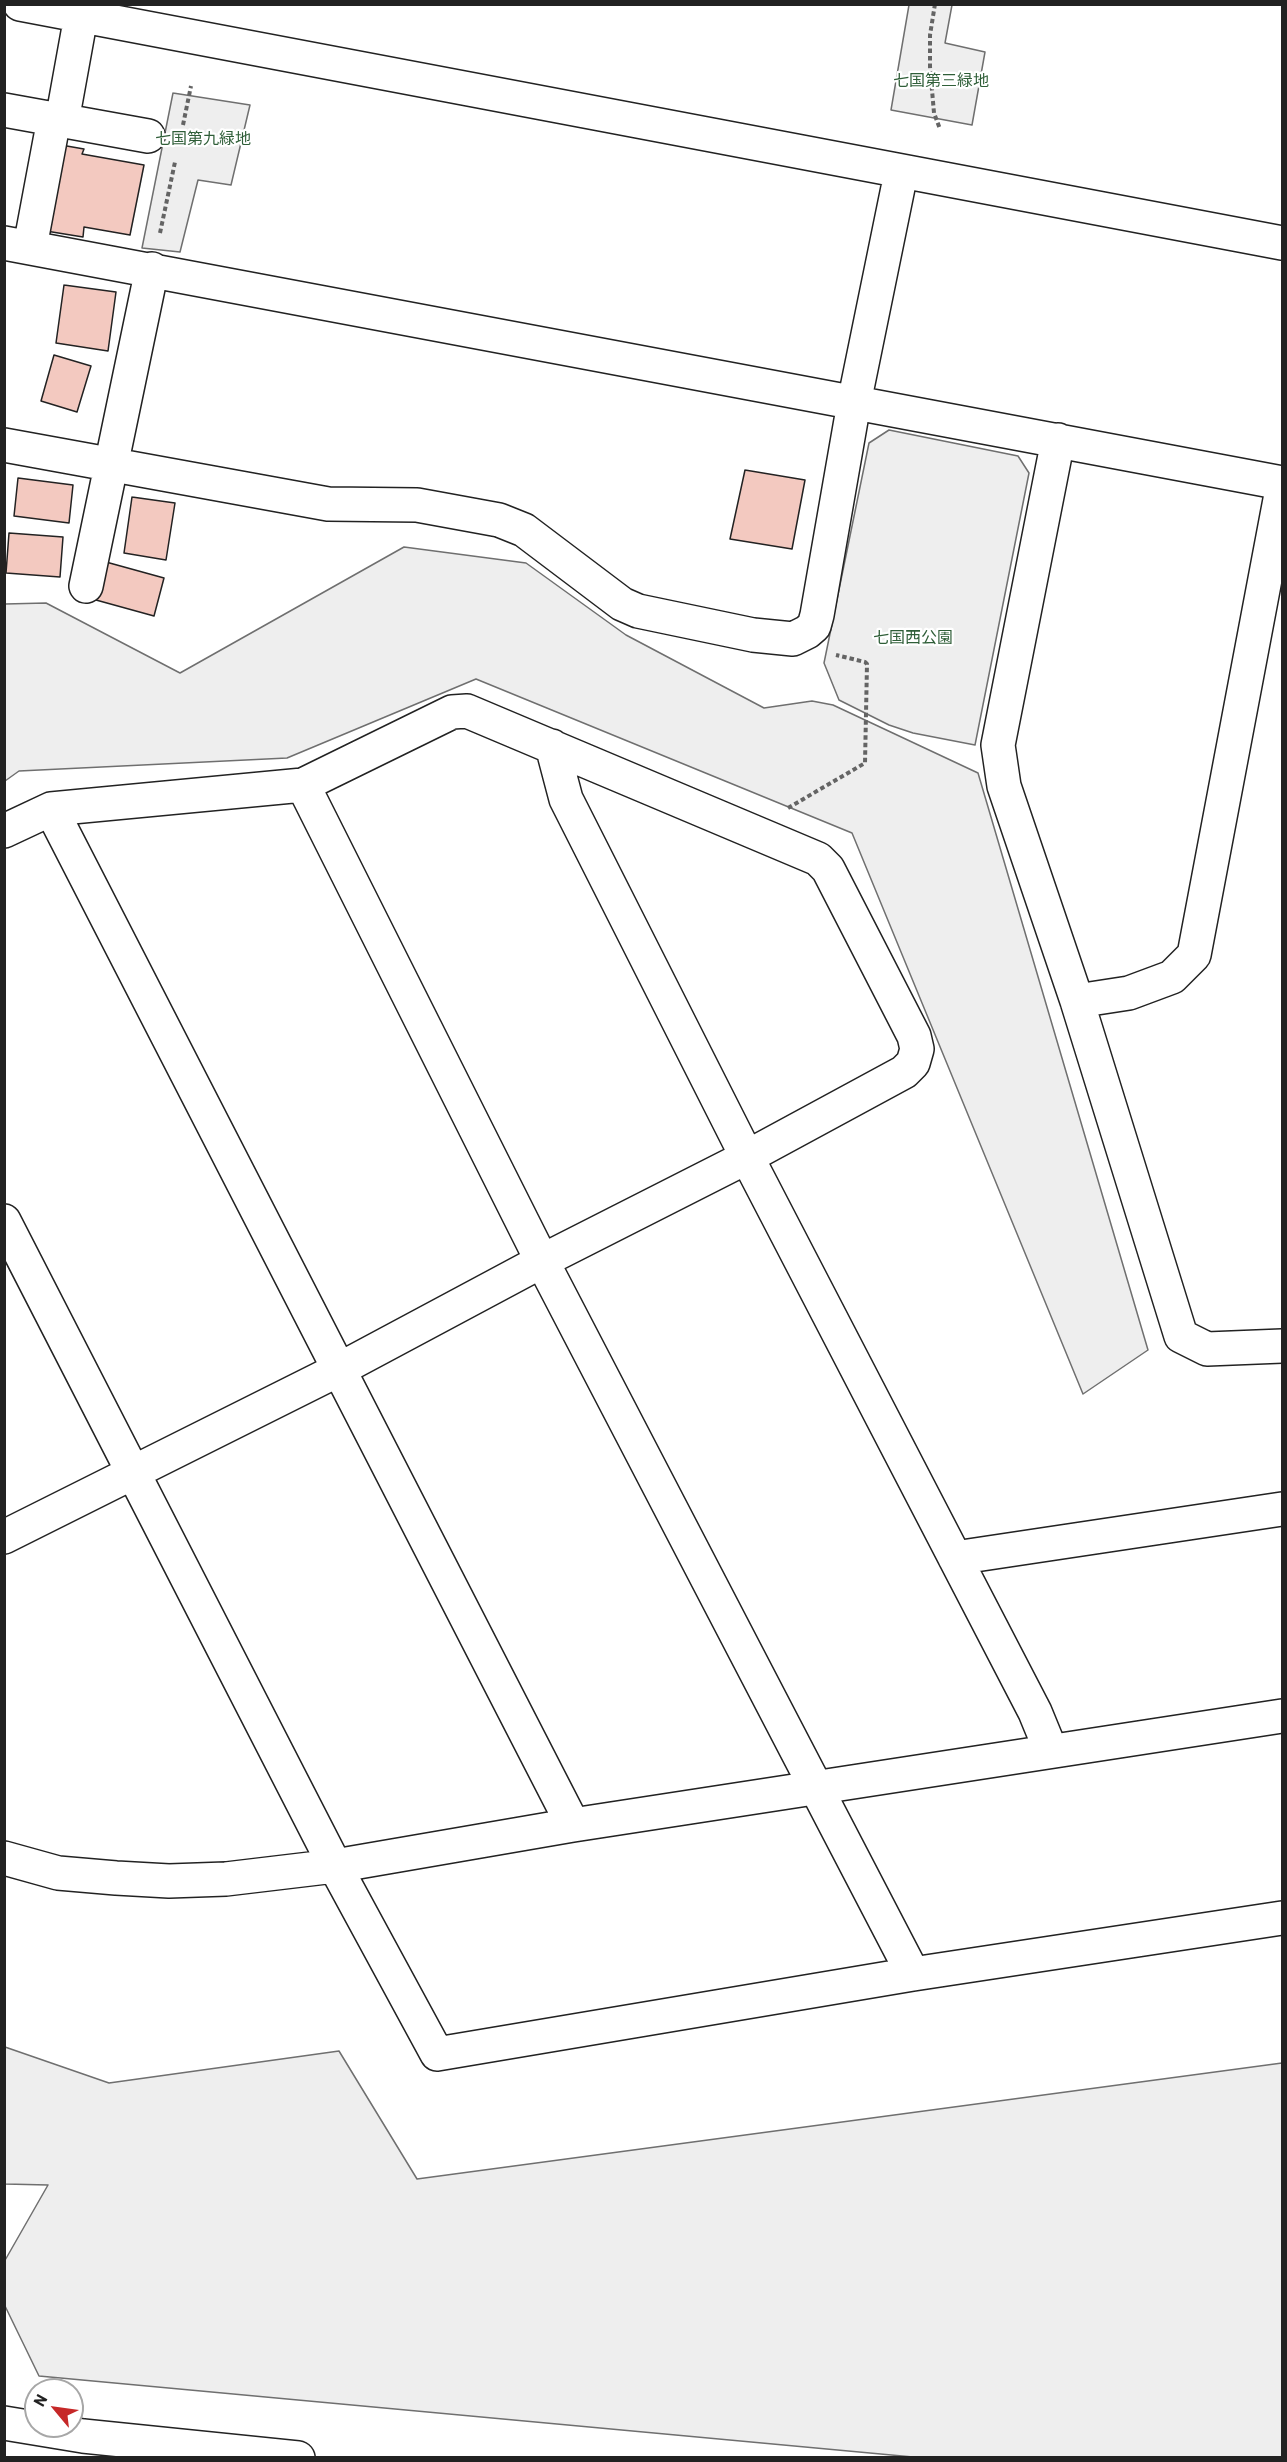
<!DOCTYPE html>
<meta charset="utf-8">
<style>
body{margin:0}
#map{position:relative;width:1287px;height:2462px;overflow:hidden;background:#fff;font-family:Barlow,sans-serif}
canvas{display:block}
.frame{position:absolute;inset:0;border:6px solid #222;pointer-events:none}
.north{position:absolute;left:24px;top:2378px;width:60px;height:60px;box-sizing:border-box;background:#fff;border:2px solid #a7a7a7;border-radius:50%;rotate:299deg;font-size:16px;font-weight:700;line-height:24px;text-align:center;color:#222}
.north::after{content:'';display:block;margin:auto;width:21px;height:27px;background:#c62828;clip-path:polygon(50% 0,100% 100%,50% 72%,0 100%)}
</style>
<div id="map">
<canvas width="1287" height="2462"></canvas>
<div class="frame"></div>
<div class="north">N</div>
</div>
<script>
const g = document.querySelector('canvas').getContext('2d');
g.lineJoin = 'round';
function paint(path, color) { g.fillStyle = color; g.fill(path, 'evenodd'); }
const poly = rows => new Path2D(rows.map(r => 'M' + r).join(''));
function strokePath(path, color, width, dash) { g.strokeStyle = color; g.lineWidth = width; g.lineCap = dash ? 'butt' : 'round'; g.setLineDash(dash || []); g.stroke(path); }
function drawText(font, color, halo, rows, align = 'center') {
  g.font = font + ' Barlow,"Noto Sans JP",sans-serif'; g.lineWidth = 4.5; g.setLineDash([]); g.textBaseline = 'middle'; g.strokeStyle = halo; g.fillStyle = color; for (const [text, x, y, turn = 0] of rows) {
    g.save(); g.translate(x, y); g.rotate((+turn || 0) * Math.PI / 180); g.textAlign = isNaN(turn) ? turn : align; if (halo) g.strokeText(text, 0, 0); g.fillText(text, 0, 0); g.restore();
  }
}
const green = poly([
 [909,5,952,5,945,43,985,52,972,125,891,110,909,5],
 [173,93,250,105,231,185,198,180,180,252,142,248,173,93],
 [889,430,1018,456,1029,473,975,745,913,733,889,725,839,700,824,663,869,443,889,430],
 [404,547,526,563,626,635,764,708,812,701,833,705,978,773,1148,1350,1083,1394,852,833,476,679,287,758,19,771,5,781,5,604,46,603,180,673,404,547],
 [5,2047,109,2083,339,2051,417,2179,1282,2063,1282,2457,913,2457,39,2376,5,2306,4,2262,48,2185,5,2184,5,2047]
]);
paint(green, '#eee');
strokePath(green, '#6f6f6f', 1.5);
const building = poly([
 [61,145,84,149,82,154,144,165,130,235,84,227,83,237,46,231,61,145],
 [64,285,116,292,108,351,56,343,64,285],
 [54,355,91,366,77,412,41,401,54,355],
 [745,470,805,480,792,549,730,539,745,470],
 [18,478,73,485,69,523,14,516,18,478],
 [132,497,175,503,166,560,124,553,132,497],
 [9,533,63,537,60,577,6,573,9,533],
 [106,562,164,578,154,616,96,600,106,562]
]);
paint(building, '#f3c9c0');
strokePath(building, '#222', 1.5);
const minor = poly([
 [20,4,1282,243],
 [4,110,148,136],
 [62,121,81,16],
 [4,243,1282,483],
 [30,247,54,119],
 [1058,440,998,745,1004,786,1077,1001,1181,1336,1207,1349,1282,1346],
 [4,445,328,504,417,505,499,520,524,530,622,604,638,611,753,635,793,639,807,632,814,626,817,615,854,403,901,173],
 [86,586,152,269],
 [552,746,566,799,747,1157,1035,1712,1051,1751],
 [303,785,542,1261,913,1974],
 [51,809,573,1825],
 [4,831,51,809,303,785,452,712,467,711,818,859,828,869,914,1036,917,1049,913,1063,904,1072,747,1157,542,1261,340,1369,4,1537],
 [1077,1001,1129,993,1172,977,1194,955,1282,489],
 [4,1221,335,1866,437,2054,913,1974,1282,1918],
 [955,1558,1282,1509],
 [4,1858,58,1873,116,1878,169,1881,226,1879,335,1866,573,1825,1282,1716]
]);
const major = poly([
 [4,2423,83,2436,298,2458]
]);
strokePath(minor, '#222', 36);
strokePath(major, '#222', 36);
strokePath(poly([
 [935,4,930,35,930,67,934,113,940,129],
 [183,125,191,86],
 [160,233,175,162],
 [788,808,865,763,867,664,865,662,836,655]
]), '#646464', 4, [4.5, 3]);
strokePath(minor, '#fff', 33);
strokePath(major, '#fff', 33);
drawText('16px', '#2f5e38', '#fff', [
 ["七国第三緑地",941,81],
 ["七国第九緑地",203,139],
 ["七国西公園",913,638]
]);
</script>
